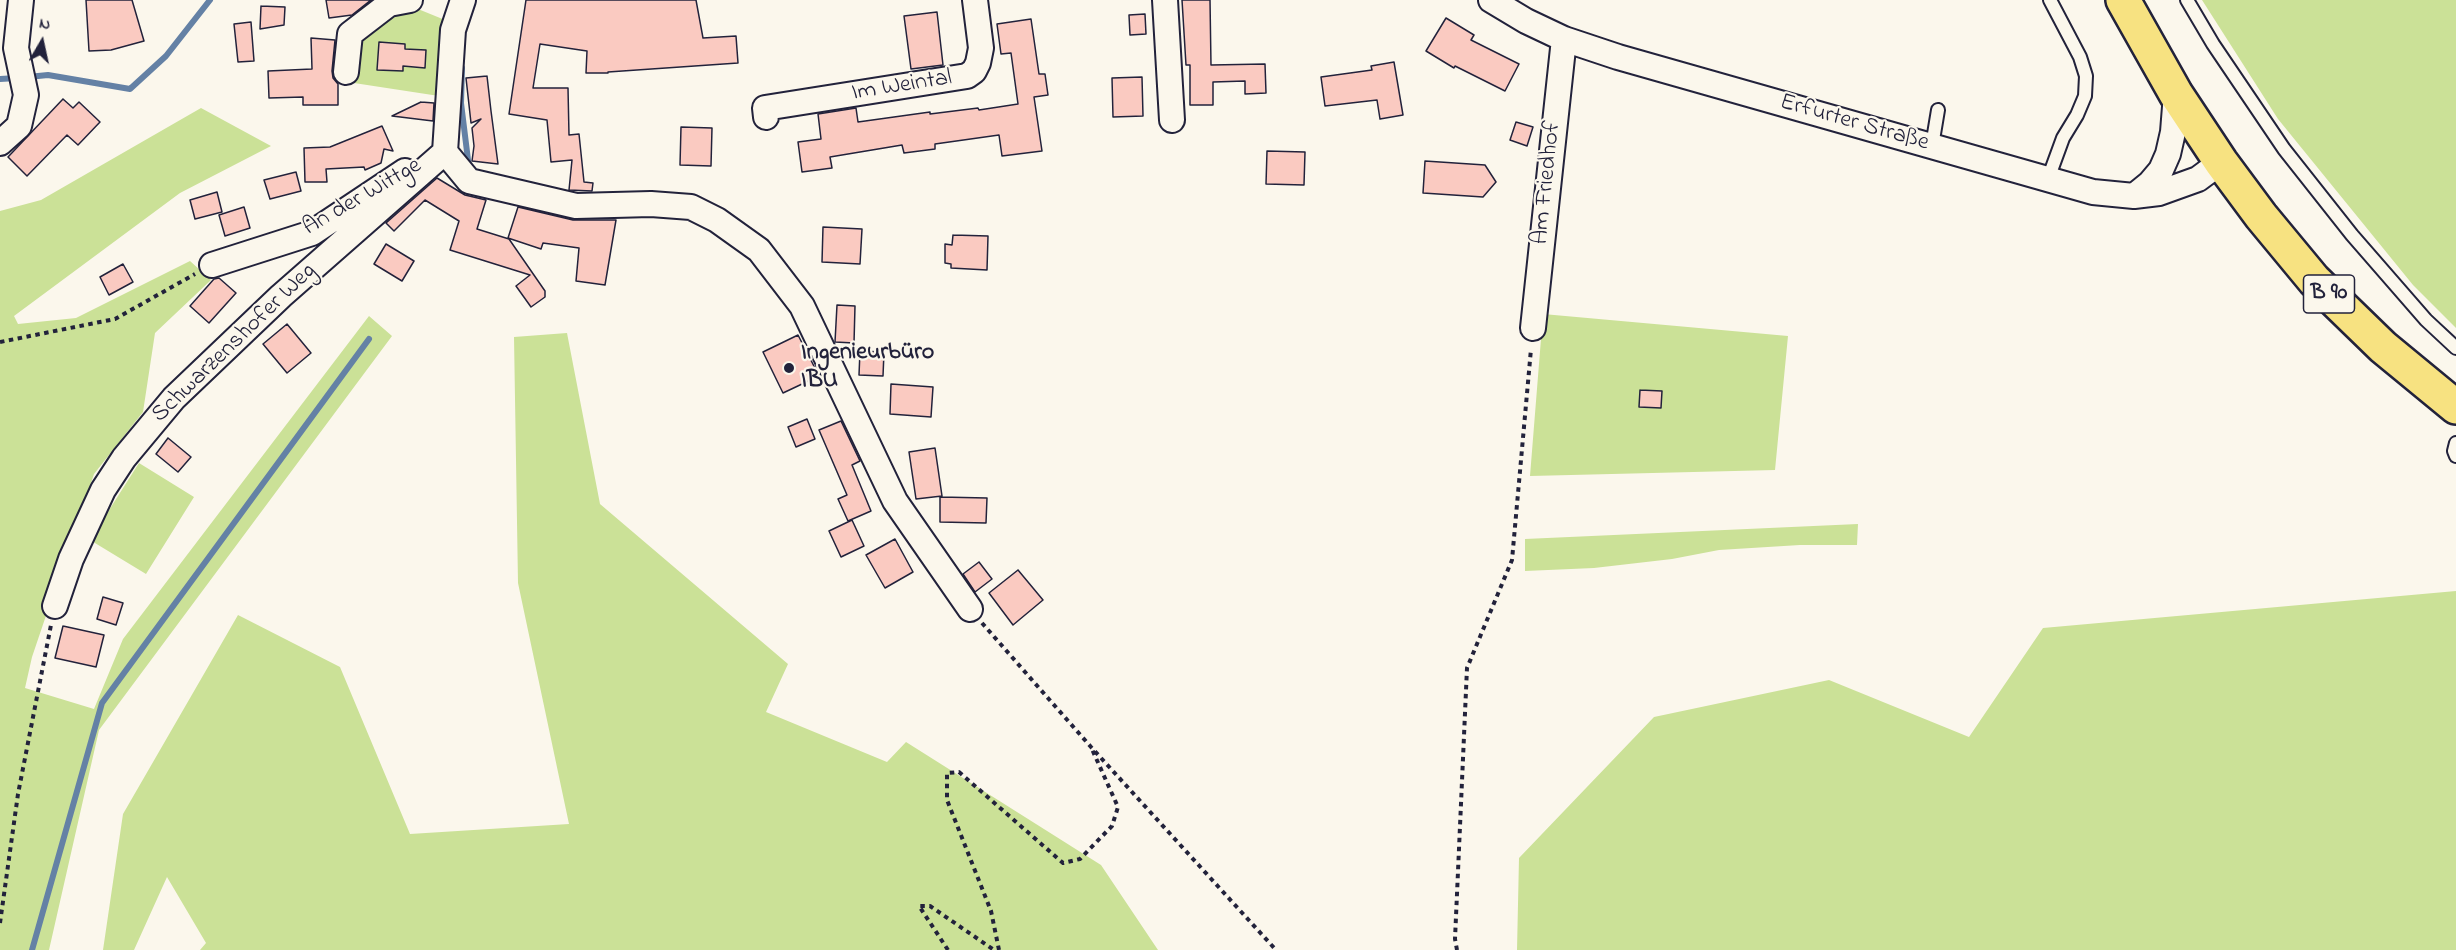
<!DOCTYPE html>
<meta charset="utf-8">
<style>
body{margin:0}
#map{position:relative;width:2456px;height:950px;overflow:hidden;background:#fbf7ec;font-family:"Indie Flower",sans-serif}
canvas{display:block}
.north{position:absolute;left:12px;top:12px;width:60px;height:60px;-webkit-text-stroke:4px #fbf7ec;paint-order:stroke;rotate:9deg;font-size:16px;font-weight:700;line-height:24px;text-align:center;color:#22223b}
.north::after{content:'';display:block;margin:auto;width:21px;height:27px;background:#22223b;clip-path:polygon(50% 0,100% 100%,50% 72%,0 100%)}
</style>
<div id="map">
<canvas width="2456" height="950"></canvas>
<div class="north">N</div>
</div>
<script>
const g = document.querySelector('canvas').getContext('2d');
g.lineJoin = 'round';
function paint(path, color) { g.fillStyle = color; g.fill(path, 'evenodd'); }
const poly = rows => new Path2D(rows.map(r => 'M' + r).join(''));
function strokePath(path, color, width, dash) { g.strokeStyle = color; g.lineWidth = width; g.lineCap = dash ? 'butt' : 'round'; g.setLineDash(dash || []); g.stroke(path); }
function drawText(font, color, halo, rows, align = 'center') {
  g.font = font + ' "Indie Flower",sans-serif'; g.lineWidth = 4.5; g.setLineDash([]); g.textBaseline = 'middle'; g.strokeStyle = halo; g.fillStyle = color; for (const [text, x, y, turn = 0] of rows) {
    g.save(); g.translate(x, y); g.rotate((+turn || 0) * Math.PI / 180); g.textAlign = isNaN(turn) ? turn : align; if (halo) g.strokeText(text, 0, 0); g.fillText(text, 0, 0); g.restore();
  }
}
paint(poly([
 [2202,0,2456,0,2456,328,2413,285,2278,119],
 [418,9,445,20,439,96,354,83,352,57,360,34,388,14],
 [201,108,271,146,180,193,14,316,18,324,76,318,190,261,211,280,155,333,143,412,94,474,32,657,25,688,94,709,123,639,369,316,392,336,99,730,49,950,0,950,0,211,41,200],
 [1543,314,1788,336,1775,470,1530,476],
 [567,333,600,504,788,664,766,712,887,762,906,742,1101,865,1158,950,200,950,206,943,167,877,134,950,103,950,123,814,238,615,340,667,410,834,569,824,518,583,514,337],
 [139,463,194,497,146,574,90,540],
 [1858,524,1857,545,1800,545,1719,550,1672,559,1594,568,1525,571,1525,539],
 [2456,591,2456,950,1517,950,1519,858,1654,717,1829,680,1969,737,2043,628]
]), '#cbe197');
strokePath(poly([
 [462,68,461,103,469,168],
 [28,77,48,75,130,89,166,56,210,0],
 [0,79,17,78],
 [32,950,102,703,369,339]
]), '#6481a5', 6);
const building = poly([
 [86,0,132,0,144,41,111,50,89,51,86,0],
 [326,0,371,0,352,15,329,18,326,0],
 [526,0,696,0,703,38,736,36,738,63,608,72,608,73,586,73,587,51,540,44,533,88,568,88,569,135,579,134,584,182,593,183,592,191,569,190,572,160,551,162,547,120,509,114,526,0],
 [1182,0,1210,0,1211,65,1265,64,1266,93,1245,94,1245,81,1213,82,1213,105,1190,105,1190,65,1186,65,1182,0],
 [261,6,285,7,284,25,260,29,261,6],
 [937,12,943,65,911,69,904,16,937,12],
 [1145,14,1146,34,1130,35,1129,15,1145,14],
 [1446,18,1474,35,1471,40,1519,64,1505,91,1455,66,1454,68,1426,51,1446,18],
 [1031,19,1039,74,1045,74,1048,95,1034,97,1042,151,1002,156,999,135,935,144,935,149,904,153,902,145,830,157,832,168,802,172,798,142,821,139,818,114,856,108,858,122,930,112,930,114,978,108,979,110,1018,104,1011,53,1001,54,997,24,1031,19],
 [251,22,254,61,238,62,234,24,251,22],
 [311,38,335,40,332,71,333,78,338,84,338,105,303,105,303,97,269,98,268,71,312,69,311,38],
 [379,42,405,44,405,49,426,50,425,68,403,66,403,71,377,70,379,42],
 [1394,62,1403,115,1380,119,1377,100,1325,106,1321,77,1372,70,1371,66,1394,62],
 [487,76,491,111,498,164,472,161,474,146,472,128,481,119,471,123,466,78,487,76],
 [1142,77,1143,116,1113,117,1112,78,1142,77],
 [63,99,73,108,79,102,100,122,78,145,67,135,27,176,8,157,63,99],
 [421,102,434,103,433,121,392,116,421,102],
 [1516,122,1533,127,1527,146,1510,140,1516,122],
 [382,126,393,151,384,149,381,163,365,170,364,167,326,169,327,182,305,182,304,148,330,147,382,126],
 [681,127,712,128,711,166,680,165,681,127],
 [1267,151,1305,152,1304,185,1266,184,1267,151],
 [1425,161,1485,165,1496,182,1483,197,1423,193,1425,161],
 [296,172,301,191,270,199,264,180,296,172],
 [437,178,465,195,486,200,477,229,509,239,545,291,545,297,531,307,516,286,530,275,450,250,459,221,425,200,394,231,386,223,437,178],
 [217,192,222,212,195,219,190,200,217,192],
 [244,207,250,228,225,236,219,215,244,207],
 [518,207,573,220,616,220,605,285,576,281,579,248,543,243,541,249,508,238,518,207],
 [823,227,862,229,860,264,822,262,823,227],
 [953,235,988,236,987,270,951,268,951,264,945,263,945,244,952,245,953,235],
 [386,244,414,261,402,281,374,264,386,244],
 [123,264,133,282,109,295,100,277,123,264],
 [219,278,236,293,209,323,190,306,214,279,219,278],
 [837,305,855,306,854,343,835,342,837,305],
 [287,324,311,353,287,373,263,344,287,324],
 [798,335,819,376,783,393,763,352,798,335],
 [860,351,884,352,883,376,859,375,860,351],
 [891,384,933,387,931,417,890,414,891,384],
 [1640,390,1662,391,1661,408,1639,407,1640,390],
 [807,419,815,439,796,447,788,427,807,419],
 [841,421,860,461,852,465,871,511,848,521,838,499,847,495,819,430,841,421],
 [168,438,191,457,178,472,156,454,168,438],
 [935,448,942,496,916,499,909,452,935,448],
 [940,497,987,498,986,523,940,522,940,497],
 [852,520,864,546,841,557,829,531,852,520],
 [895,539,913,572,885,588,866,555,895,539],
 [979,562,992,579,975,592,963,574,979,562],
 [1018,570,1043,600,1013,625,989,593,1018,570],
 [103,597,123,603,116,625,97,619,103,597],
 [63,626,104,635,96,667,55,658,63,626]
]);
paint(building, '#facac1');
strokePath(building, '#22223b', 1.5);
const lane = poly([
 [2187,0,2213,44,2284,149,2352,235,2426,320,2456,348],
 [1932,146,1938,110],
 [2048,179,2063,138,2077,115,2085,96,2086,76,2080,57,2050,0],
 [2456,443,2454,451,2456,456]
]);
const street = poly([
 [1165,0,1172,120],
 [1491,0,1526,21,1564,39,1618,57,2093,192,2134,196,2159,193,2198,179,2221,162],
 [346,72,350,34,389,4,410,0],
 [766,117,765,108,967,76,974,71,978,63,981,48,975,0],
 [0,143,19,126,26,95,16,48,21,0],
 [445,152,469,181,576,206,651,204,691,207,717,220,759,250,802,306,895,501,970,609],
 [445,152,453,30,463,0],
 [2134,196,2150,183,2161,170,2168,154,2173,132,2176,94],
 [212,265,312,233,405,171],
 [1533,328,1564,39],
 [55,606,71,559,103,490,124,458,174,398,281,296,445,152]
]);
const primary = poly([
 [2123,0,2176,94,2221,162,2261,216,2314,280,2383,347,2456,407]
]);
strokePath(lane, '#22223b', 16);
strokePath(street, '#22223b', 28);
strokePath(primary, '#22223b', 38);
strokePath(poly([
 [0,342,115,319,195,274],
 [982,623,1091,747,1276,950],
 [0,923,18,794,51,625],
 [948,950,919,906,930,906,994,950],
 [999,950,991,911,947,800,947,773,959,772,1063,863,1080,859,1112,826,1118,807,1091,747],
 [1457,950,1455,939,1467,668,1512,560,1531,349]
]), '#22223b', 4, [4.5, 4.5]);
strokePath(lane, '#fbf7ec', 12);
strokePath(street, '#fbf7ec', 24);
strokePath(primary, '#f7e281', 33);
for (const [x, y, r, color] of [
 [789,368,6,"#22223b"]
]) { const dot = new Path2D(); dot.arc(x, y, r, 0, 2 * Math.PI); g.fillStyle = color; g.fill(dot); strokePath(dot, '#fbf7ec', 2); }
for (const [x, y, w] of [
 [2329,294,51]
]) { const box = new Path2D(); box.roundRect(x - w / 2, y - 19, w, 38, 4.5); g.fillStyle = '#fbf7ec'; g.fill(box); strokePath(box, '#22223b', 1.5); }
drawText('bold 22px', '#22223b', null, [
 ["B 90",2329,294]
]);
drawText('24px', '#22223b', '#fbf7ec', [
 ["Im Weintal",902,87,-9],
 ["Erfurter Straße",1854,124,16],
 ["Am Friedhof",1548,183,-84],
 ["An der Wittge",363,198,-30],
 ["Schwarzenshofer Weg",235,344,-44]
]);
drawText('bold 24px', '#22223b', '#fbf7ec', [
 ["Ingenieurbüro",801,354],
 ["IBU",801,382]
], 'left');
</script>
